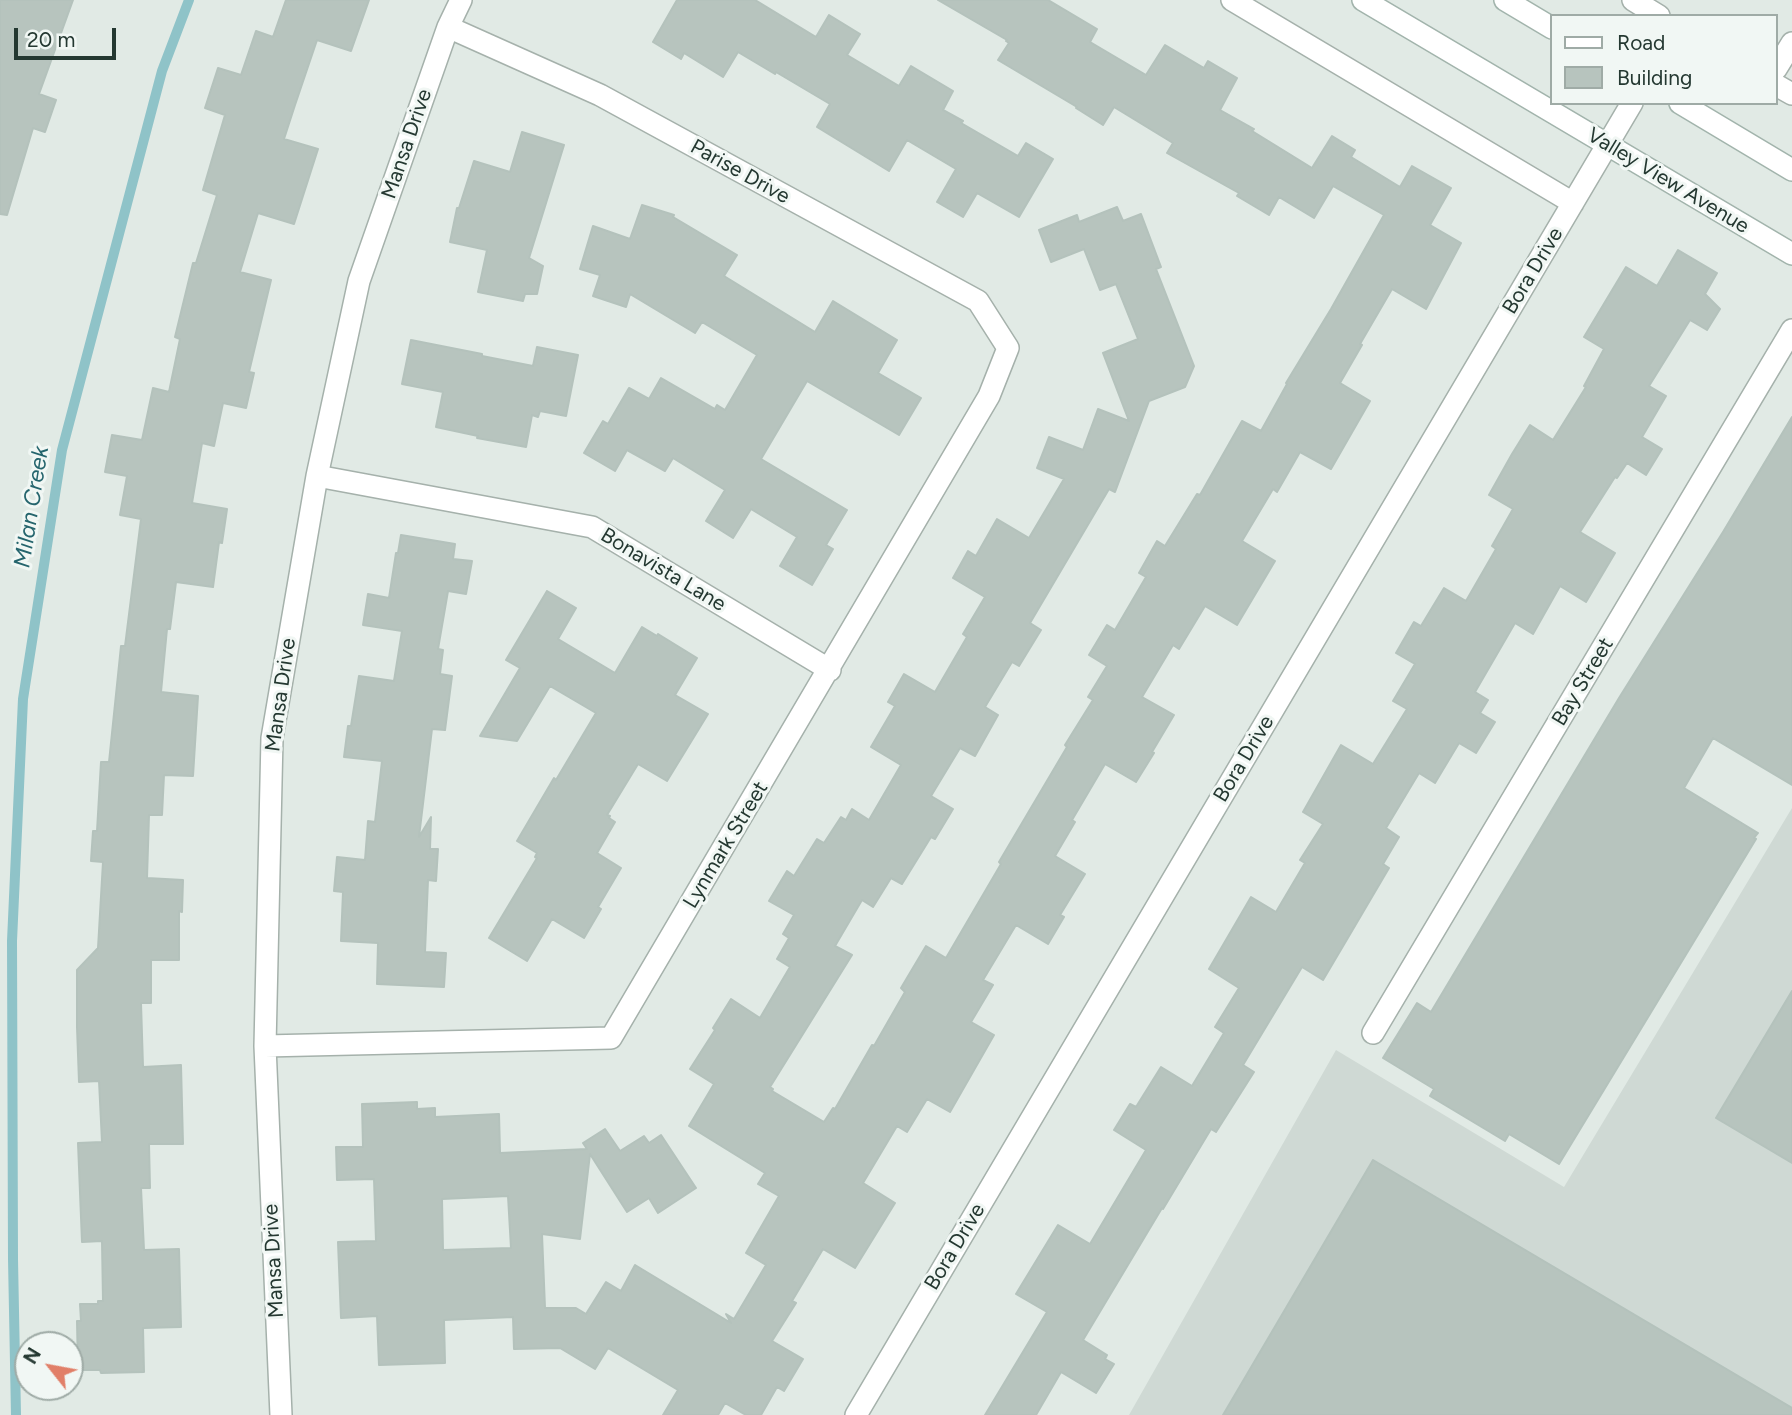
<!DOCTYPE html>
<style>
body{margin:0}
#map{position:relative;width:1792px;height:1415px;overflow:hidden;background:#e1eae5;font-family:Figtree,sans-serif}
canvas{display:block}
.legend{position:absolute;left:1550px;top:14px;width:228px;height:91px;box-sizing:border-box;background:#f1f7f4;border:2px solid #9faba6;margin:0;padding:9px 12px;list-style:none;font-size:21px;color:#243831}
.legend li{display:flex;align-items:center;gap:14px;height:35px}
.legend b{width:35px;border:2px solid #9faba6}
.north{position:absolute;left:14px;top:1331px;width:70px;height:70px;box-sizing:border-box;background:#f1f7f4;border:2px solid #9faba6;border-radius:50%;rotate:301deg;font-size:19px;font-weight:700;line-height:28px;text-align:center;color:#243831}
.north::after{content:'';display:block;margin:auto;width:24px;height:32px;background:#e17f68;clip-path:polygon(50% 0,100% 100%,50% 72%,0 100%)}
.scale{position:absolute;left:14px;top:28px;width:102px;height:32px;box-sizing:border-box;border:4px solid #243831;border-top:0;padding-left:9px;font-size:21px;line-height:24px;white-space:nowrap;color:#243831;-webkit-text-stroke:5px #f1f7f4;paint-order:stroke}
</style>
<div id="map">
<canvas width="1792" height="1415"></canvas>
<ul class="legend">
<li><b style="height:9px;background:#fff"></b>Road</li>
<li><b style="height:19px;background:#b7c4be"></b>Building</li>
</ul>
<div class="north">N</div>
<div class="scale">20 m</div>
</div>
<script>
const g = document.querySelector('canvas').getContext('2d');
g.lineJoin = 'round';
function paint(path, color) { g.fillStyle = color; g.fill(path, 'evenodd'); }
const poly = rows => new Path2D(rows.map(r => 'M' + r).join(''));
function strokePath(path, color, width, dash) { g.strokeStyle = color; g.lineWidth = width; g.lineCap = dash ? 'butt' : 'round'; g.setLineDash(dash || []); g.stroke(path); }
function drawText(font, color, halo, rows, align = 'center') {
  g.font = font + ' Figtree,sans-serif'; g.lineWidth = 6; g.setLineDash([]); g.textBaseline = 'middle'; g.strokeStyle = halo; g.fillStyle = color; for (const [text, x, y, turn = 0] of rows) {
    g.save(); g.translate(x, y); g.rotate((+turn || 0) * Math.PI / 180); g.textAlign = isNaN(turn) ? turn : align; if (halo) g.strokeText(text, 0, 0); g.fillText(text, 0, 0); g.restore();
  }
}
paint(poly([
 [1792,808,1792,1415,1129,1415,1336,1050,1564,1187]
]), '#cfd9d4');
strokePath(poly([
 [16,1415,13,1259,12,941,23,699,62,450,162,71,189,0]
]), '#8fc3c8', 10);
const building = poly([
 [0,0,73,0,39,94,56,100,45,132,33,128,7,215,0,214,0,0],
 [286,0,369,0,351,51,317,40,295,105,284,139,318,149,294,224,258,213,240,272,271,280,249,372,254,373,246,408,223,403,214,446,202,443,192,503,227,509,222,543,219,542,213,587,176,582,170,629,167,629,161,692,198,696,193,776,164,775,162,815,149,815,147,878,183,880,182,912,179,911,179,960,151,960,151,1003,141,1003,143,1067,181,1065,183,1144,149,1144,150,1188,141,1188,144,1250,179,1249,181,1327,143,1328,144,1372,101,1373,100,1370,78,1370,77,1321,81,1321,80,1304,98,1304,98,1301,103,1301,102,1241,82,1242,78,1143,102,1142,99,1081,79,1082,77,1027,77,970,98,948,103,862,91,861,93,831,97,831,101,762,109,762,121,646,125,646,141,519,120,515,127,476,105,472,112,435,142,440,153,388,169,392,180,339,175,337,193,263,196,263,217,195,203,190,225,115,205,108,218,68,241,75,256,31,273,37,286,0],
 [677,0,755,0,816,37,829,15,860,34,847,55,899,86,911,66,953,91,943,110,963,121,961,123,1018,156,1026,143,1053,159,1019,217,977,193,963,217,937,202,956,169,907,140,889,171,817,127,830,104,776,72,775,74,738,52,723,77,684,53,681,59,653,42,677,0],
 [938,0,1048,0,1097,29,1090,42,1146,75,1165,45,1204,68,1208,61,1237,78,1220,110,1254,129,1252,131,1312,168,1332,136,1355,150,1351,157,1400,187,1412,166,1451,188,1430,225,1461,243,1426,309,1392,289,1360,344,1362,345,1340,383,1370,401,1331,469,1300,452,1277,492,1273,489,1242,541,1275,561,1237,625,1205,606,1179,649,1173,645,1142,697,1174,715,1152,752,1154,753,1136,782,1105,764,1072,820,1075,822,1055,856,1085,874,1060,915,1064,917,1048,944,1016,925,983,980,993,985,971,1022,994,1035,950,1112,927,1099,907,1132,897,1126,863,1183,895,1203,855,1268,823,1249,792,1301,796,1303,772,1341,803,1359,784,1391,777,1387,761,1415,746,1415,725,1403,718,1415,663,1415,678,1390,608,1348,595,1369,560,1348,514,1349,513,1317,444,1320,445,1363,379,1365,377,1316,341,1318,338,1242,376,1241,374,1179,337,1180,336,1147,363,1147,362,1104,417,1102,417,1109,435,1108,435,1117,499,1114,500,1153,587,1149,583,1143,605,1129,620,1151,644,1136,649,1143,661,1135,696,1188,658,1213,649,1198,627,1212,590,1154,580,1239,542,1234,545,1308,576,1308,586,1314,606,1282,621,1291,635,1265,731,1323,726,1314,734,1319,766,1265,746,1253,779,1196,758,1184,765,1173,689,1126,714,1084,690,1069,715,1030,713,1028,731,999,760,1018,790,967,777,959,789,938,783,934,794,915,769,901,787,871,794,876,817,839,824,843,841,817,846,820,852,809,869,820,901,765,871,747,895,706,888,702,904,674,935,692,967,637,963,634,985,597,953,578,968,551,976,556,997,519,1029,538,1064,479,1037,468,1049,437,1083,450,1098,409,1129,421,1103,353,1138,339,1116,284,1100,290,1084,249,1051,262,1039,230,1077,215,1079,222,1117,207,1123,221,1141,214,1161,267,1156,269,1194,366,1185,387,1149,401,1115,492,1109,489,1030,623,1041,630,1019,666,1012,662,985,707,998,715,975,756,960,748,931,796,953,809,935,839,931,837,902,884,891,878,873,907,862,900,835,946,852,955,770,1087,773,1089,772,1091,824,1122,833,1108,835,1109,872,1045,874,1046,905,992,901,988,926,946,946,958,1001,864,999,862,1067,747,1065,745,1093,700,1088,697,1107,666,1089,655,1107,625,1115,630,1146,577,1139,573,1157,541,1165,546,1197,494,1200,495,1242,421,1261,431,1287,384,1286,383,1331,309,1384,215,1333,186,1314,218,1279,197,1269,215,1237,196,1239,193,1167,153,1173,143,1114,107,1103,125,1076,108,1077,107,998,60,1009,43,1006,41,1007,40,938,0],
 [508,1196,511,1248,443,1250,442,1199,508,1196],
 [522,132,564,145,529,258,543,266,537,294,525,294,523,301,478,292,487,250,450,242,457,208,459,208,474,161,510,172,522,132],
 [642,205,674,215,673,217,737,255,724,276,815,332,833,301,897,340,878,373,921,398,899,435,807,381,761,459,847,510,826,545,833,549,812,585,780,566,797,537,751,509,733,538,706,521,725,490,673,458,665,471,627,450,615,471,584,453,603,421,608,424,629,388,649,399,661,378,715,409,717,405,725,410,757,355,702,322,695,333,630,294,626,307,593,296,600,275,580,269,593,226,630,239,642,205],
 [1678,250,1717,273,1705,294,1720,309,1707,330,1690,320,1649,386,1666,396,1642,437,1662,449,1646,475,1627,463,1617,478,1615,477,1580,532,1615,553,1586,602,1560,586,1533,634,1515,623,1475,692,1488,700,1480,713,1495,722,1476,753,1459,743,1435,783,1419,773,1386,828,1399,837,1383,864,1389,868,1349,936,1323,980,1302,967,1243,1065,1254,1072,1216,1132,1211,1129,1163,1209,1162,1208,1083,1340,1107,1355,1105,1359,1114,1364,1096,1393,1061,1372,1036,1415,985,1415,1047,1312,1016,1294,1058,1225,1090,1244,1146,1150,1114,1130,1130,1104,1136,1107,1161,1067,1192,1086,1224,1033,1215,1027,1239,988,1209,969,1251,897,1276,912,1305,863,1300,860,1323,824,1303,812,1341,745,1373,764,1407,709,1393,701,1415,664,1396,653,1414,622,1421,626,1444,588,1466,601,1496,549,1492,546,1513,509,1489,495,1512,454,1530,425,1553,440,1586,387,1584,386,1604,349,1584,337,1626,267,1657,286,1678,250],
 [411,340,482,354,482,356,533,366,537,347,578,355,566,416,540,411,538,417,532,415,526,447,477,438,478,436,436,427,443,392,402,384,411,340],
 [1792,417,1792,785,1713,738,1684,788,1758,833,1754,838,1756,839,1559,1164,1509,1134,1505,1141,1430,1096,1434,1089,1383,1058,1417,1003,1431,1012,1619,698,1723,532,1792,417],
 [401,535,455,544,453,559,472,561,466,594,448,591,438,649,443,650,440,674,452,676,445,730,432,729,419,837,431,817,430,849,438,849,436,881,428,880,425,952,446,953,444,987,377,984,378,943,341,941,343,892,334,891,337,857,365,860,368,821,375,822,382,761,344,757,348,726,351,726,359,676,394,681,402,631,363,625,368,594,389,598,396,553,398,553,401,535],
 [547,591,576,608,558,639,615,673,642,627,657,636,658,634,697,658,675,695,708,714,667,781,638,764,607,815,610,816,609,818,615,822,597,853,621,868,598,907,601,909,584,938,552,919,527,961,489,938,537,858,535,857,537,853,517,841,554,778,556,780,596,713,550,686,517,741,480,736,520,668,506,660,547,591],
 [1792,991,1792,1163,1716,1118,1792,991],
 [1373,1160,1792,1408,1792,1415,1223,1415,1373,1160]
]);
paint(building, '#b7c4be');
strokePath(building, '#b4c2bc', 2);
const minor = poly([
 [1232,0,1573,203],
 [1633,0,1659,16],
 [1776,69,1792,43],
 [1776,85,1792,94],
 [317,476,592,527,830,670],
 [1373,1033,1792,330],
 [265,1046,611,1038,989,396,1008,348,978,301,600,95,448,27],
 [281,1415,265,1046,272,738,317,476,359,281,448,27,461,0],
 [856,1415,1632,103]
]);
const secondary = poly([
 [1363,0,1792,254],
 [1505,0,1552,28],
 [1680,103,1792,170]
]);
strokePath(minor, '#a5b1ab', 24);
strokePath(secondary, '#a2b4ac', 24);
strokePath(minor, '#fff', 21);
strokePath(secondary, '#fff', 21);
drawText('21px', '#243831', '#f1f7f4', [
 ["Mansa Drive",407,144,-71],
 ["Parise Drive",740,172,29],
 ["Valley View Avenue",1668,181,31],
 ["Bora Drive",1533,271,-59],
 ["Bonavista Lane",663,570,31],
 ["Bay Street",1583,682,-59],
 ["Mansa Drive",281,695,-82],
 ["Bora Drive",1244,759,-59],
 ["Lynmark Street",726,845,-59],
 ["Bora Drive",955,1247,-59],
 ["Mansa Drive",274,1261,-93]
]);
drawText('italic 23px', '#25656d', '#f1f7f4', [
 ["Milan Creek",32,507,-81]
]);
</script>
